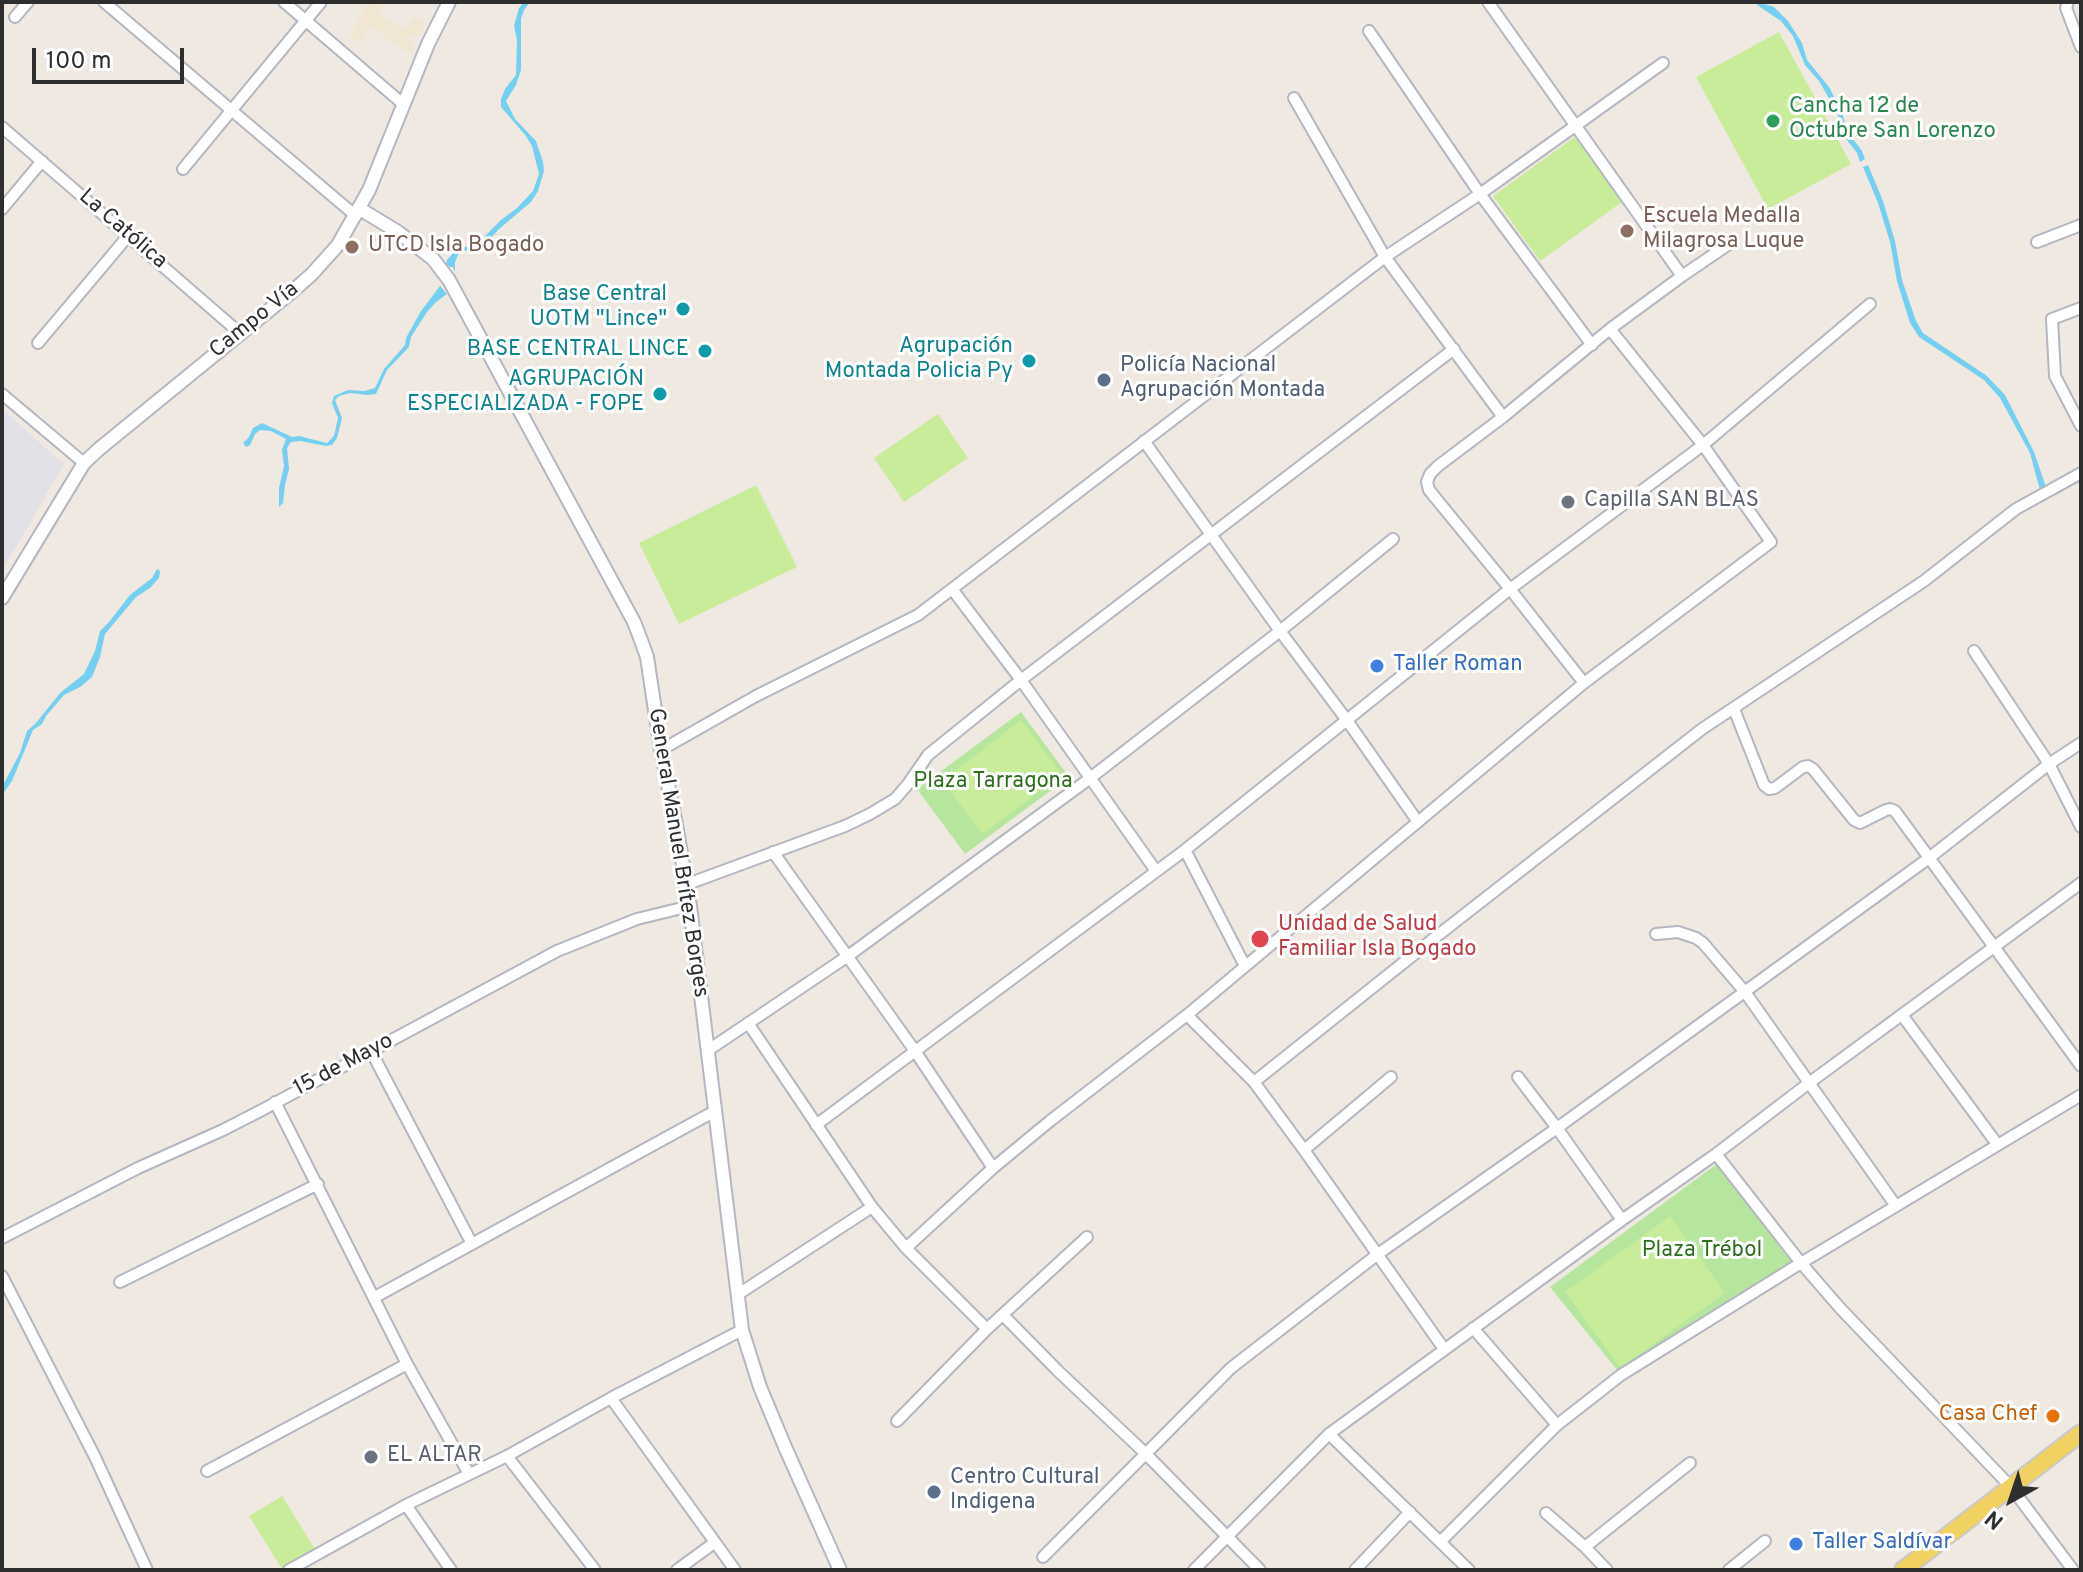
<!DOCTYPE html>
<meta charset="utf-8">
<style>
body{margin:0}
#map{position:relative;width:2083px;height:1572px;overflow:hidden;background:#efe9e1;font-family:Overpass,sans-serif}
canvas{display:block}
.frame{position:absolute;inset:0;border:4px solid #2e2e2e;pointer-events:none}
.north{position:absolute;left:1971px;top:1460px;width:80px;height:80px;-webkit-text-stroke:6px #fff;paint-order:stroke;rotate:220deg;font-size:22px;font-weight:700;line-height:32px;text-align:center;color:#2e2e2e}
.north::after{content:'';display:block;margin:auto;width:28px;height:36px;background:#2e2e2e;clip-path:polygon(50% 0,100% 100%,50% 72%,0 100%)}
.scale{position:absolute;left:32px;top:48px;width:152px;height:36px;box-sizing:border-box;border:4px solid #2e2e2e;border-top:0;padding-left:10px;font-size:24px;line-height:28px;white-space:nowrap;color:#2e2e2e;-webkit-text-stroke:6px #fff;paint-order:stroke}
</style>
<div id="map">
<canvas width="2083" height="1572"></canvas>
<div class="frame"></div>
<div class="north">N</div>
<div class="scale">100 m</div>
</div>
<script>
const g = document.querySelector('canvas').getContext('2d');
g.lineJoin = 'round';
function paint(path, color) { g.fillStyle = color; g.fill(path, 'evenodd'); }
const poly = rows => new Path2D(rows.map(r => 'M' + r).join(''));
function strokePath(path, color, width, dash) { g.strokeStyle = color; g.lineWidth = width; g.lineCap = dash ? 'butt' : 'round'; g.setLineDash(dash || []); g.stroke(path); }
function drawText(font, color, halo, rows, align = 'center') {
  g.font = font + ' Overpass,sans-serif'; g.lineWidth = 6; g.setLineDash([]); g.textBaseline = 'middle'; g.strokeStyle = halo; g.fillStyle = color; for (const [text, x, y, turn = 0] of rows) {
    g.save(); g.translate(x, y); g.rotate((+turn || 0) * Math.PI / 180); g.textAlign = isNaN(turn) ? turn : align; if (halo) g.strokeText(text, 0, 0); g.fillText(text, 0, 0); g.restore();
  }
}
paint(poly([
 [2,409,64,464,2,571]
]), '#e3e1e8');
paint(poly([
 [367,2,383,2,378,12,405,31,413,17,426,24,418,37,411,34,408,38,416,45,409,54,371,26,361,43,349,37]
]), '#f0e6d1');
paint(poly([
 [1021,712,1069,777,965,854,917,789],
 [1717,1164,1794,1266,1622,1376,1550,1287]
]), '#b6e59e');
paint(poly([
 [1779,32,1851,164,1768,209,1696,77],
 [1576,136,1622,202,1540,261,1493,196],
 [938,414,968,458,904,502,874,458],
 [756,485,797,567,679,624,639,543],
 [1021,720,1062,774,983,834,942,781],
 [1670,1216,1725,1293,1620,1368,1565,1292],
 [282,1496,315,1549,282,1569,249,1516]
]), '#c9ec9a');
paint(poly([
 [524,2,530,2,524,10,521,19,521,70,516,85,506,101,515,119,536,141,543,162,544,171,538,191,531,202,499,229,484,246,474,250,463,251,458,255,455,262,455,272,453,267,450,267,446,264,447,260,456,250,478,243,501,220,517,208,533,191,539,174,532,146,526,136,501,107,501,99,505,89,516,75,517,40,514,26,519,8],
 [1758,2,1774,7,1788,21,1802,43,1807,60,1829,87,1842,112,1847,131,1862,151,1865,159,1860,162,1857,153,1843,135,1837,112,1819,81,1805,65,1793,36,1781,21,1757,5],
 [1868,165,1883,201,1895,241,1902,280,1916,321,1923,333,1987,376,2005,395,2034,452,2046,487,2040,490,2030,453,2000,398,1984,380,1919,337,1910,323,1897,281,1890,242,1878,203,1863,167],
 [440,286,447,294,436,302,427,312,411,337,409,347,387,370,376,394,368,395,350,393,339,396,335,400,342,418,337,438,332,445,326,446,300,441,291,442,287,448,289,469,285,485,283,503,279,507,279,488,284,466,282,450,286,439,271,431,260,430,255,434,250,445,246,447,243,443,249,437,253,428,262,423,292,437,299,436,327,443,334,436,338,418,332,403,334,396,348,390,364,391,375,388,384,369,405,345,406,338,421,311],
 [157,569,160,571,159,578,150,588,136,597,105,634,100,657,92,677,80,687,64,695,46,716,42,724,33,730,12,781,2,795,2,787,20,753,27,731,36,723,60,693,84,674,95,651,100,631,109,622,130,595,152,578]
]), '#75cff0');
const minor = poly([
 [104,2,356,216],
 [284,2,403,104],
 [1488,2,1682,276],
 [2068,2,2066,8,2081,47],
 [15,17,28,2],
 [1369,31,1480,194,1592,345],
 [1294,98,1385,257,1503,417],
 [2,127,241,334],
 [183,169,321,2],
 [2,209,42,161],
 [2037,242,2081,225],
 [2081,308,2052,319,2055,376,2081,426],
 [38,343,128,236],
 [2,394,84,463],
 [1144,441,1280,631,1346,719,1418,822],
 [952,589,1021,680,1156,871],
 [1974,651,2049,764,2081,827],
 [1584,683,1510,589,1429,490,1427,482,1430,474,1438,466,1503,417,1610,329,1682,276,1729,244],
 [1734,709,1764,785,1769,789,1775,788,1803,767,1808,766,1813,769,1854,820,1860,823,1886,810,1890,809,1895,811,2081,1066],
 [661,750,756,696,918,615,1385,257,1480,194,1663,63],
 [1185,850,1245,966],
 [773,852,915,1051,993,1168],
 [685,885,845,826,870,814,895,799,908,784,928,755,1021,680,1454,349],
 [1656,934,1678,932,1696,938,1703,943,1745,992,1896,1206],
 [1187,1015,1254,1082,1304,1150,1444,1349],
 [1902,1015,1997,1144],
 [748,1023,872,1207,906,1248,987,1329],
 [371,1051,472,1244],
 [707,1051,848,956,1089,779,1280,631,1393,539],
 [1518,1077,1557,1128,1622,1220],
 [1254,1082,1437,936,1702,729,1924,581,2016,509,2081,473],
 [275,1102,407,1364,469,1474],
 [816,1125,1185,850,1510,589,1703,445,1870,304],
 [1304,1150,1391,1077],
 [1716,1154,1801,1263,1840,1308,2011,1487,2073,1570],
 [2,1238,138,1168,223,1130,262,1110,557,951,637,919,690,906],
 [906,1248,993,1168,1050,1121,1187,1015,1584,683,1771,542,1703,445,1610,329],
 [2,1276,95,1457,147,1570],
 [120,1282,318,1184],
 [737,1295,872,1207],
 [375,1297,715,1111],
 [1003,1315,1058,1371,1145,1453,1260,1570],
 [1473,1328,1557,1425],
 [611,1398,735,1570],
 [897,1421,987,1329,1087,1237],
 [1329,1434,1469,1570],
 [507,1456,595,1570],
 [207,1471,407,1364],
 [406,1505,451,1570],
 [1546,1513,1585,1547,1607,1570],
 [1441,1541,1557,1425,1621,1375,1801,1263,2081,1095],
 [1585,1547,1690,1463],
 [1043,1557,1231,1368,1378,1254,1557,1128,1929,858,2049,764,2081,743],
 [289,1570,406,1505,507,1456,611,1398,742,1330],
 [677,1570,714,1543],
 [1194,1570,1329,1434,1622,1220,1716,1154,1809,1083,2081,883],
 [1355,1570,1410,1512],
 [1729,1570,1765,1541]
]);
const tertiary = poly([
 [360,209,398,232,433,259,449,280,634,622,642,643,647,657,661,750,676,824,690,906,742,1330,760,1387,785,1447,840,1570],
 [2,598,84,463,99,449,295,289,312,274,338,245,369,190,428,44,449,2]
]);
const primary = poly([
 [1903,1570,2081,1433]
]);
strokePath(minor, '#b4b7c1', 14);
strokePath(tertiary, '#b4b7c1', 16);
strokePath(primary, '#c9c9c9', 20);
strokePath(minor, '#fff', 10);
strokePath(tertiary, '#fff', 12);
strokePath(primary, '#f2d163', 16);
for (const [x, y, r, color] of [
 [1773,121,8,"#2e9e5b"],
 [1627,231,8,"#8d6e63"],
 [352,247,8,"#8d6e63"],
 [683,309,8,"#0f9aa8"],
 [705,351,8,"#0f9aa8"],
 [1029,361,8,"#0f9aa8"],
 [1104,380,8,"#5c6f8a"],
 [660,394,8,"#0f9aa8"],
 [1568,502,8,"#6b7280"],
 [1377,666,8,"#3f7fe0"],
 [1260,939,10,"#e0444e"],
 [2053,1416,8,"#e8710a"],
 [371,1457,8,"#6b7280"],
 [934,1492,8,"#5c6f8a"],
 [1796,1544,8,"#3f7fe0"]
]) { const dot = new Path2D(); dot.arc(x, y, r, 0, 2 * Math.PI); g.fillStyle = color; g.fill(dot); strokePath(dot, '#fff', 3); }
drawText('22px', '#27864d', '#fff', [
 ["Cancha 12 de",1789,108],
 ["Octubre San Lorenzo",1789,133]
], 'left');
drawText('22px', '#785e54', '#fff', [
 ["Escuela Medalla",1643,218],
 ["Milagrosa Luque",1643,243],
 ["UTCD Isla Bogado",368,247]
], 'left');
drawText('22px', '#2e2e2e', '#fff', [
 ["La Católica",122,230,41],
 ["Campo Vía",255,321,-39],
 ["General Manuel Brítez Borges",677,853,81],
 ["15 de Mayo",344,1066,-28]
]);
drawText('22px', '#0d838f', '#fff', [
 ["Base Central",667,296],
 ["UOTM \"Lince\"",667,321],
 ["Agrupación",1013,348],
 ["Montada Policia Py",1013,373],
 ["BASE CENTRAL LINCE",689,351],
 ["AGRUPACIÓN",644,381],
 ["ESPECIALIZADA - FOPE",644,406]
], 'right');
drawText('22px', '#4e5e75', '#fff', [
 ["Policía Nacional",1120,367],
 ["Agrupación Montada",1120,392],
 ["Centro Cultural",950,1479],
 ["Indigena",950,1504]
], 'left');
drawText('22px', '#5b616d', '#fff', [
 ["Capilla SAN BLAS",1584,502],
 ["EL ALTAR",387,1457]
], 'left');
drawText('22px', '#366cbe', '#fff', [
 ["Taller Roman",1393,666],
 ["Taller Saldívar",1812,1544]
], 'left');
drawText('22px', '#2c6e1b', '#fff', [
 ["Plaza Tarragona",993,783],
 ["Plaza Trébol",1702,1252]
]);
drawText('22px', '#be3a42', '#fff', [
 ["Unidad de Salud",1278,926],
 ["Familiar Isla Bogado",1278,951]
], 'left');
drawText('22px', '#c56008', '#fff', [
 ["Casa Chef",2037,1416]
], 'right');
</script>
